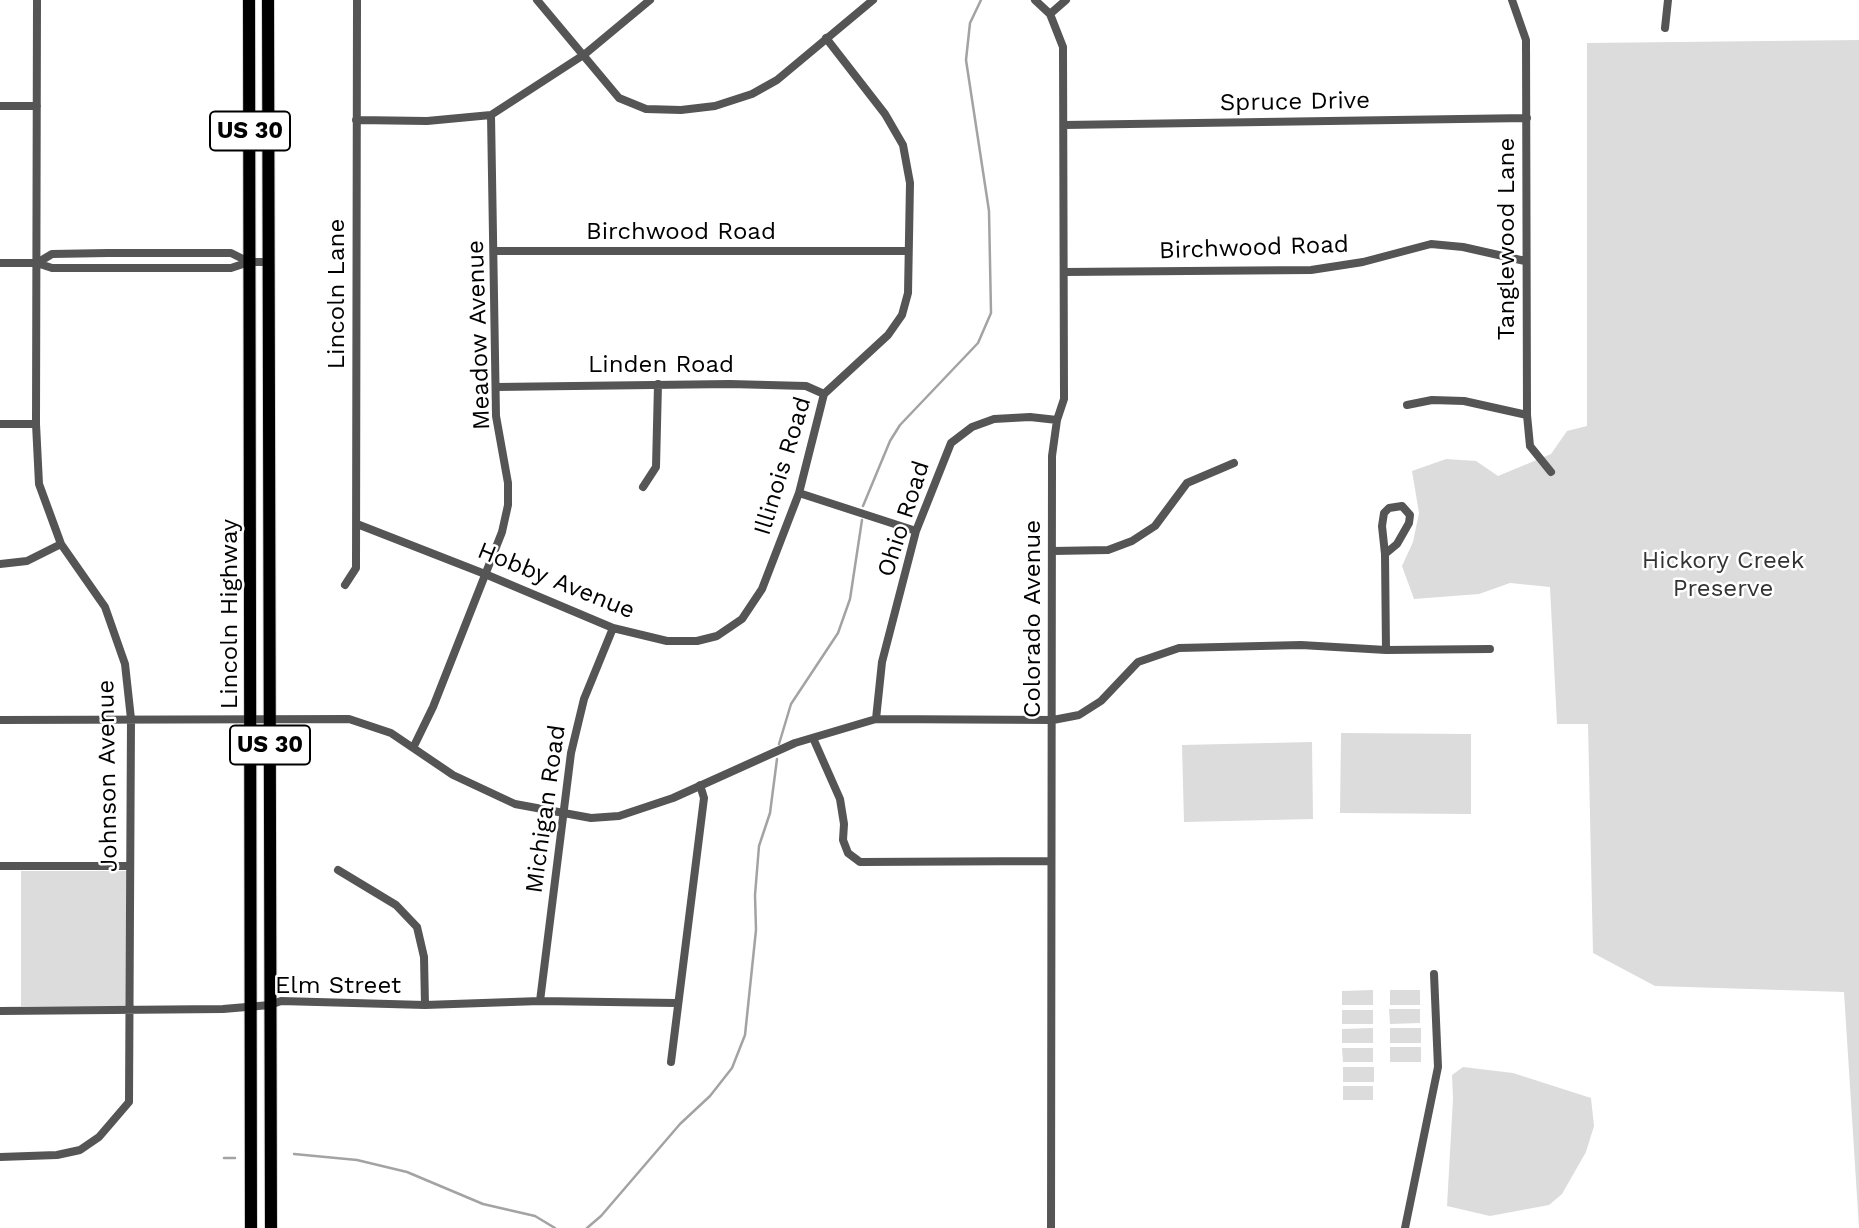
<!DOCTYPE html>
<style>
body{margin:0}
canvas{display:block;background:#fff}
</style>
<canvas width="1859" height="1228"></canvas>
<script>
const g = document.querySelector('canvas').getContext('2d');
g.lineJoin = 'round';
function paint(path, color) { g.fillStyle = color; g.fill(path, 'evenodd'); }
const poly = rows => new Path2D(rows.map(r => 'M' + r).join(''));
function strokePath(path, color, width, dash) { g.strokeStyle = color; g.lineWidth = width; g.lineCap = dash ? 'butt' : 'round'; g.setLineDash(dash || []); g.stroke(path); }
function drawText(font, color, halo, rows, align = 'center') {
  g.font = font + ' "Work Sans",sans-serif'; g.lineWidth = 5; g.setLineDash([]); g.textBaseline = 'middle'; g.strokeStyle = halo; g.fillStyle = color; for (const [text, x, y, turn = 0] of rows) {
    g.save(); g.translate(x, y); g.rotate((+turn || 0) * Math.PI / 180); g.textAlign = isNaN(turn) ? turn : align; if (halo) g.strokeText(text, 0, 0); g.fillText(text, 0, 0); g.restore();
  }
}
paint(poly([
 [1859,40,1859,1228,1844,992,1655,986,1593,953,1588,724,1557,724,1550,587,1510,583,1479,594,1414,599,1402,566,1413,542,1419,513,1412,471,1446,459,1476,461,1498,476,1551,454,1567,431,1587,426,1587,43],
 [1341,733,1471,734,1471,814,1340,813],
 [1312,742,1313,819,1184,822,1182,745],
 [21,871,127,871,127,1006,21,1006],
 [1373,990,1373,1005,1342,1005,1342,991],
 [1390,990,1420,990,1420,1005,1390,1005],
 [1389,1009,1420,1009,1420,1023,1390,1024],
 [1342,1010,1373,1010,1373,1024,1342,1024],
 [1373,1028,1373,1043,1342,1043,1342,1029],
 [1390,1028,1421,1028,1421,1043,1390,1043],
 [1390,1047,1421,1047,1421,1062,1390,1062],
 [1342,1048,1373,1048,1373,1062,1343,1062],
 [1343,1067,1374,1067,1374,1082,1343,1082],
 [1463,1067,1513,1073,1591,1098,1594,1126,1586,1152,1562,1194,1549,1205,1490,1216,1447,1206,1453,1099,1452,1075],
 [1343,1086,1373,1086,1373,1100,1343,1100]
]), '#dcdcdc');
strokePath(poly([
 [863,506,890,441,900,425,978,343,991,313,989,211,966,60,970,23,981,0],
 [779,744,791,704,838,633,850,599,862,520],
 [294,1154,357,1160,407,1172,483,1204,535,1216,555,1228],
 [224,1158,235,1158],
 [587,1228,601,1216,680,1124,710,1096,732,1068,745,1035,756,930,755,895,759,846,770,813,777,759]
]), '#a3a3a3', 2.5);
const primary = poly([
 [249,0,251,1228],
 [268,0,271,1228]
]);
strokePath(primary, '#dbdbdb', 14);
strokePath(poly([
 [537,0,619,98,646,109,681,110,715,106,752,94,777,80,873,0],
 [1035,0,1050,14,1063,47,1064,399,1057,420,1052,456,1051,1228],
 [1512,0,1526,40,1527,415,1530,446,1551,472],
 [1050,14,1066,0],
 [1665,28,1668,0],
 [0,106,37,106],
 [356,120,427,121,491,115,585,54,650,0],
 [1064,125,1527,118],
 [496,251,908,251],
 [0,263,37,263,52,268,231,268,249,262,268,262],
 [37,263,52,254,108,253,231,253,249,262],
 [1064,272,1311,270,1363,262,1431,244,1463,247,1525,261],
 [496,387,730,384,806,386,824,394],
 [1407,405,1432,400,1464,401,1527,415],
 [0,424,36,424],
 [643,487,656,467,658,384],
 [799,493,916,531],
 [357,524,485,574,613,628,667,641,697,641,717,636,742,619,762,589,799,493,824,394,888,335,902,315,908,293,910,183,903,145,885,114,826,38],
 [1053,551,1108,550,1132,541,1155,526,1187,483,1234,463],
 [1385,554,1382,526,1384,513,1389,508,1402,506,1410,515,1409,523,1397,544,1385,554,1386,650],
 [0,564,27,561,61,544],
 [345,585,356,568,357,0],
 [876,719,882,662,916,531,951,443,972,427,994,419,1030,417,1057,420],
 [0,720,349,719,391,733,453,775,515,804,591,818,619,816,673,798,795,743,876,719,1053,720,1079,715,1101,701,1138,662,1179,648,1301,645,1386,650,1490,649],
 [813,738,840,799,844,824,843,840,848,853,860,862,1050,861],
 [414,746,433,707,502,532,508,505,508,483,496,416,491,115],
 [0,866,130,866],
 [338,870,396,905,417,927,424,957,425,1005],
 [540,1001,571,753,584,699,613,628],
 [0,1011,223,1009,270,1005,281,1001,425,1005,540,1001,676,1003],
 [671,1062,704,798,700,785],
 [0,1157,57,1155,80,1150,99,1137,129,1102,131,719,125,664,105,607,61,544,39,484,36,424,37,0],
 [1405,1228,1438,1067,1434,974]
]), '#555', 8);
strokePath(primary, '#000', 12);
for (const [x, y, w] of [
 [250,131,80],
 [270,745,80]
]) { const box = new Path2D(); box.roundRect(x - w / 2, y - 19.5, w, 39, 5); g.fillStyle = '#fff'; g.fill(box); strokePath(box, '#000', 2); }
drawText('bold 23px', '#000', null, [
 ["US 30",250,131],
 ["US 30",270,745]
]);
drawText('24px', '#000', '#fff', [
 ["Spruce Drive",1295,102,-1],
 ["Birchwood Road",681,232],
 ["Tanglewood Lane",1507,239,-90],
 ["Birchwood Road",1254,248,-2],
 ["Lincoln Lane",337,294,-90],
 ["Meadow Avenue",479,335,-92],
 ["Linden Road",661,365],
 ["Illinois Road",783,466,-73],
 ["Ohio Road",904,519,-72],
 ["Hobby Avenue",556,581,22],
 ["Lincoln Highway",230,614,-90],
 ["Colorado Avenue",1033,619,-90],
 ["Johnson Avenue",108,776,-91],
 ["Michigan Road",546,809,-82],
 ["Elm Street",338,986]
]);
drawText('24px', '#333', '#fff', [
 ["Hickory Creek",1723,561],
 ["Preserve",1723,589]
]);
</script>
